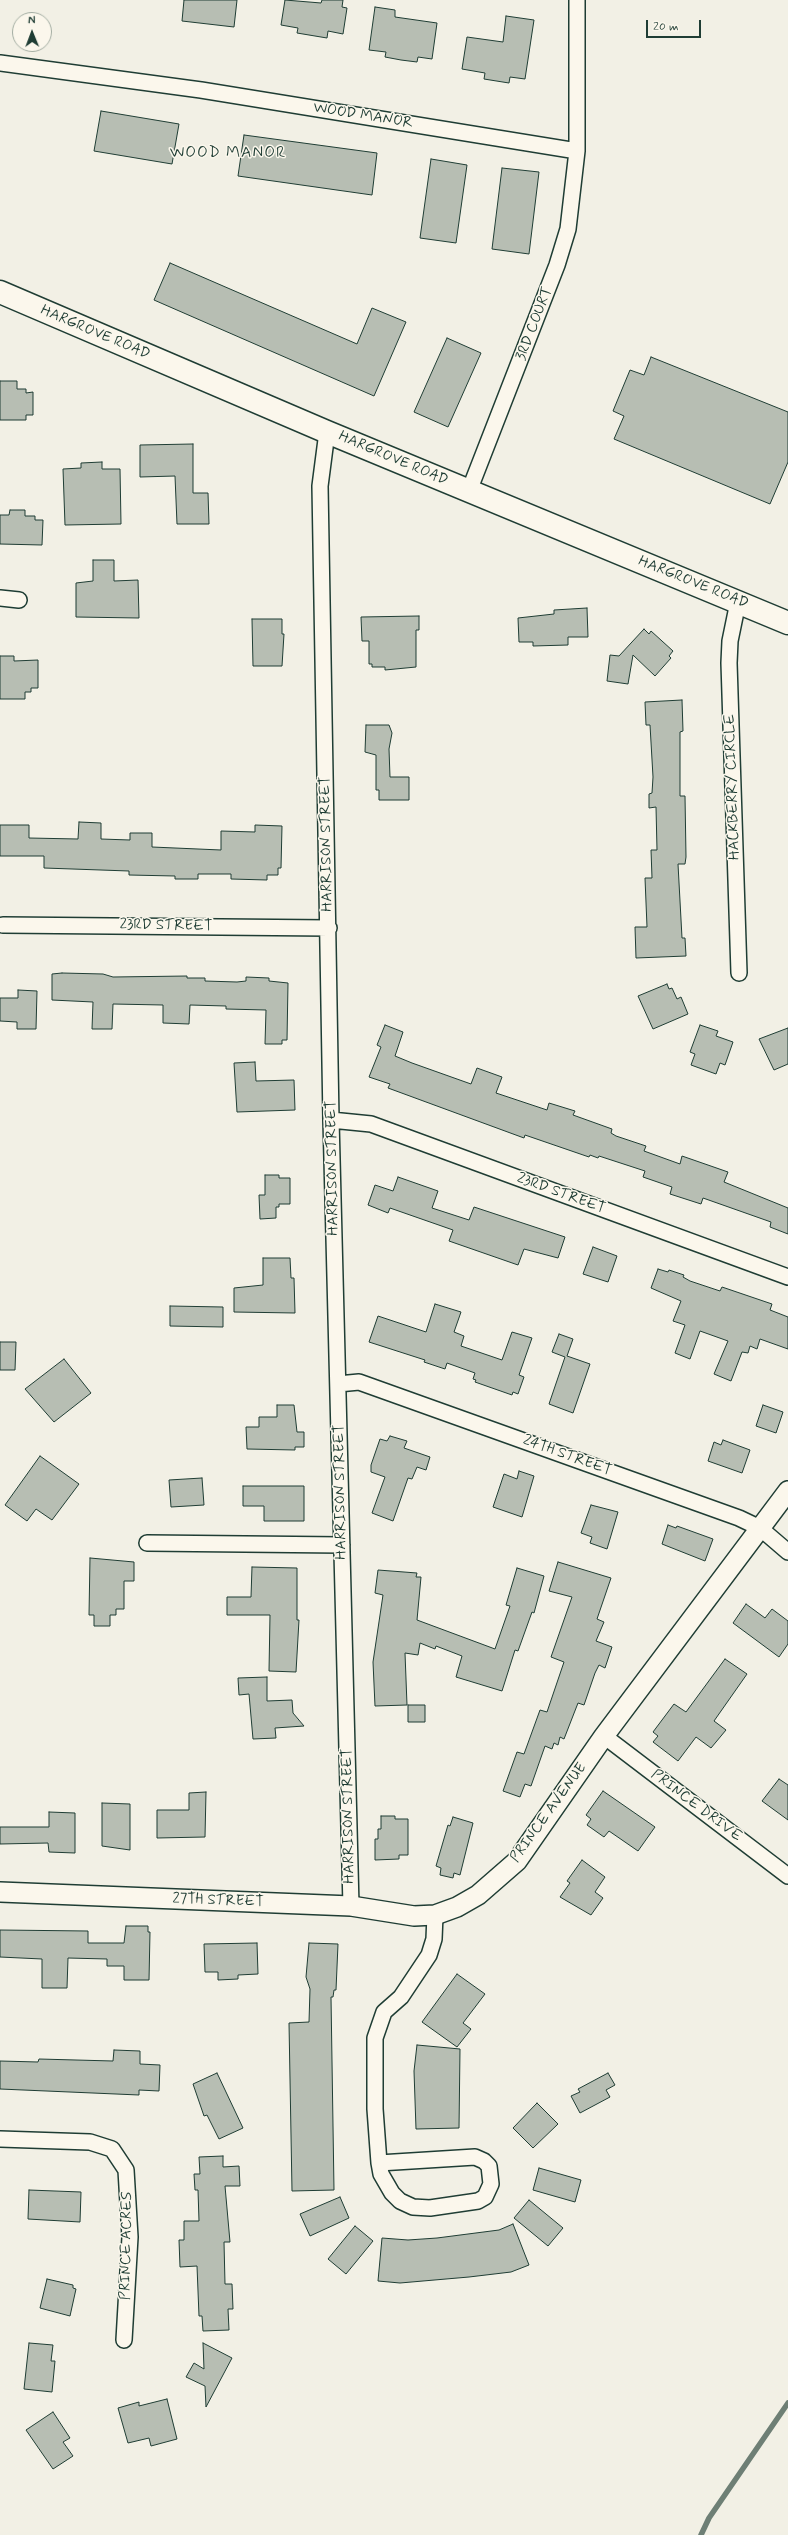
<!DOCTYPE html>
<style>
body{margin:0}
#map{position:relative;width:788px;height:2535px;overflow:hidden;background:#f2f0e5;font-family:Mynerve,sans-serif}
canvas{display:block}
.north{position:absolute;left:12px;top:12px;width:40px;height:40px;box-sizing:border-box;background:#fbf7ec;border:1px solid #a3ada2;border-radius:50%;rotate:359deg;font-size:11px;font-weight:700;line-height:16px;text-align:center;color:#1f3d34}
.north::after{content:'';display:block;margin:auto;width:14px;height:18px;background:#1f3d34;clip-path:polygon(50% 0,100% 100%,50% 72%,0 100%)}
.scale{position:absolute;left:646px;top:20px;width:55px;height:18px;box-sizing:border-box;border:2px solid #1f3d34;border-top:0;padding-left:5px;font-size:12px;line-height:14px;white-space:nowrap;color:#1f3d34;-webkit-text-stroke:3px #fbf7ec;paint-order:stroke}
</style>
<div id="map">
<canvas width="788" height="2535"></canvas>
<div class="north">N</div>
<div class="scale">20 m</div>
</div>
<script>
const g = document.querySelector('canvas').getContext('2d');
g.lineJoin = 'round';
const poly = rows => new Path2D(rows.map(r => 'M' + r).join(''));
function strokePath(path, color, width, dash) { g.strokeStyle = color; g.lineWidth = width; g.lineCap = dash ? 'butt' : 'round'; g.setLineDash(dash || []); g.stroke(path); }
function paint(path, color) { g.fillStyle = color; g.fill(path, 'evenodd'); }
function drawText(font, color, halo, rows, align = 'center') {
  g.font = font + ' Mynerve,sans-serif'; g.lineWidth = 3; g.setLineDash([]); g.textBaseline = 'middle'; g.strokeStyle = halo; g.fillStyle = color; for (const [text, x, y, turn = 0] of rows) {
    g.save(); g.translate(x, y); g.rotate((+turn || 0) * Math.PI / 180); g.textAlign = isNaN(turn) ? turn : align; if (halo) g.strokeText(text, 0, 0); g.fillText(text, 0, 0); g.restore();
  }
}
strokePath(poly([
 [701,2535,709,2518,788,2403]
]), '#6e7f75', 5.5);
const building = poly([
 [184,0,237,0,234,27,182,21,184,0],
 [285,0,321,3,322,0,343,0,342,7,347,8,343,34,328,31,327,38,297,33,298,28,281,25,285,0],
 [375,7,395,10,395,17,437,23,432,59,418,57,417,62,401,60,385,57,386,52,369,50,375,7],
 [506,16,534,20,525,79,510,77,509,83,484,79,485,73,462,69,467,37,503,42,506,16],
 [101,111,179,124,172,164,94,151,101,111],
 [244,135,377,153,372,195,238,176,244,135],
 [431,159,467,165,456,243,420,238,431,159],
 [502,168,539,172,529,254,492,249,502,168],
 [170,263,357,344,372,308,406,322,374,396,154,300,170,263],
 [447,338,481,353,448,427,414,412,447,338],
 [651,357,788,412,788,462,770,504,614,439,624,416,613,411,630,370,644,375,651,357],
 [0,381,17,381,17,389,26,389,26,393,33,392,33,415,26,415,26,420,0,420,0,381],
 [193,444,193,493,208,493,209,524,177,524,175,476,140,477,140,445,193,444],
 [102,462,102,469,120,469,121,524,65,525,63,469,81,468,81,463,102,462],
 [10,510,25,510,25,516,35,516,35,520,43,520,42,545,0,544,0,515,9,515,10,510],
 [93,560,114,560,114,581,138,580,139,618,76,617,76,583,93,581,93,560],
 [587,608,588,637,568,637,568,645,533,646,533,642,519,642,518,618,554,614,554,610,587,608],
 [419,616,419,630,416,630,416,667,385,670,385,667,372,667,372,664,369,664,369,641,362,641,361,617,419,616],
 [252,619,282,619,282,634,284,634,282,666,253,666,252,619],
 [644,629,649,634,651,631,673,651,669,656,671,658,655,676,633,655,628,684,607,681,610,655,619,656,644,629],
 [0,656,14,656,14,661,38,660,38,688,31,688,31,692,25,692,25,699,0,699,0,656],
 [682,700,683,731,680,732,680,796,685,796,686,857,685,864,678,864,682,938,685,938,686,956,636,958,635,927,647,927,645,878,652,878,651,850,657,850,656,807,649,808,649,794,652,793,653,777,650,725,646,725,645,702,682,700],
 [366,725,389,725,392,733,389,749,390,777,409,777,409,800,379,800,379,790,376,790,376,755,365,752,366,725],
 [79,822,101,823,101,839,130,840,130,833,152,833,152,847,221,850,221,831,255,832,255,825,282,826,281,868,278,868,278,875,267,875,267,880,231,879,231,874,198,874,198,879,175,879,175,876,129,875,129,871,44,868,44,856,0,856,0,825,29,825,29,838,78,839,79,822],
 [62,973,103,974,113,977,187,976,187,978,205,978,205,981,237,982,246,981,246,977,269,978,269,981,288,983,287,1040,282,1040,282,1044,265,1044,266,1010,226,1009,226,1006,190,1005,189,1024,163,1023,163,1005,113,1004,112,1029,92,1029,93,1002,52,1000,52,974,62,973],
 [667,984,669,989,672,988,677,999,681,997,688,1014,653,1029,638,996,667,984],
 [18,990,37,991,36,1029,17,1029,17,1022,0,1021,0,998,18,998,18,990],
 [385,1025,403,1032,395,1056,412,1063,471,1084,477,1068,502,1077,496,1093,547,1110,549,1103,575,1111,573,1115,612,1129,611,1133,616,1136,646,1146,644,1151,680,1164,682,1156,728,1172,724,1182,788,1208,788,1234,770,1227,771,1222,703,1198,701,1204,670,1194,672,1187,643,1177,645,1171,599,1156,598,1158,590,1155,589,1157,525,1135,524,1138,388,1088,390,1084,369,1077,381,1047,377,1045,385,1025],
 [700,1025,718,1031,716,1036,733,1042,725,1065,720,1063,716,1074,691,1065,695,1054,690,1052,700,1025],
 [788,1028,788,1064,774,1070,759,1039,788,1028],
 [255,1062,256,1081,294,1080,295,1110,237,1112,234,1063,255,1062],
 [265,1175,279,1175,279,1178,290,1178,290,1204,279,1204,279,1207,276,1207,276,1218,260,1219,259,1195,265,1195,265,1175],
 [398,1177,438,1191,432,1208,469,1220,474,1207,565,1237,558,1258,524,1249,518,1265,449,1241,453,1230,390,1208,388,1213,368,1205,375,1185,393,1191,398,1177],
 [593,1247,617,1256,608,1282,583,1274,593,1247],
 [263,1258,290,1258,291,1278,294,1278,295,1313,234,1312,234,1288,263,1285,263,1258],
 [658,1269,668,1272,669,1270,684,1275,683,1277,690,1281,720,1291,722,1287,772,1304,770,1310,788,1317,788,1349,760,1339,757,1349,750,1346,748,1353,742,1352,731,1381,714,1374,728,1341,700,1331,690,1359,675,1353,685,1325,673,1321,681,1301,651,1288,658,1269],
 [435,1304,461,1312,454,1332,464,1336,461,1346,502,1360,512,1332,532,1338,519,1375,524,1377,518,1394,513,1392,512,1395,475,1382,476,1380,473,1379,475,1373,447,1363,445,1369,424,1362,425,1360,369,1342,378,1316,426,1332,435,1304],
 [170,1306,223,1307,223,1327,170,1326,170,1306],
 [559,1334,573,1339,567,1356,590,1364,573,1413,549,1404,565,1357,552,1352,559,1334],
 [0,1342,16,1342,15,1370,0,1370,0,1342],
 [64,1359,91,1393,54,1422,25,1389,64,1359],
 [277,1405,294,1405,297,1432,304,1432,304,1447,295,1447,295,1450,247,1449,246,1427,259,1427,259,1417,277,1417,277,1405],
 [763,1405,783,1412,776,1433,756,1426,763,1405],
 [390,1436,407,1441,404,1448,430,1457,426,1470,417,1467,412,1479,408,1478,393,1521,372,1513,385,1477,371,1472,371,1465,380,1439,387,1441,390,1436],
 [723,1440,750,1450,742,1473,708,1461,714,1442,721,1445,723,1440],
 [40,1456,79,1484,52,1520,36,1509,27,1521,5,1505,40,1456],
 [519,1471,534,1476,522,1517,493,1507,504,1474,517,1479,519,1471],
 [202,1478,204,1505,171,1507,169,1480,202,1478],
 [243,1486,304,1486,304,1521,264,1521,264,1506,243,1506,243,1486],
 [591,1505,618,1512,607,1549,590,1543,592,1537,581,1533,591,1505],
 [668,1525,676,1528,677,1526,713,1539,705,1561,662,1544,668,1525],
 [90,1558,134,1562,134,1581,124,1581,124,1609,116,1609,116,1615,110,1615,110,1626,94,1626,94,1615,89,1615,90,1558],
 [558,1562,611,1578,597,1619,604,1622,596,1641,612,1647,605,1668,599,1665,595,1673,584,1705,578,1703,564,1739,560,1737,558,1745,554,1743,552,1749,545,1746,531,1786,525,1784,520,1797,503,1791,517,1752,524,1754,540,1710,547,1712,564,1662,551,1657,572,1597,549,1591,558,1562],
 [252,1567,297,1568,297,1620,299,1620,296,1672,269,1671,270,1615,227,1615,227,1597,251,1597,252,1567],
 [517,1568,544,1576,534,1613,532,1612,518,1651,515,1650,502,1691,456,1677,462,1656,436,1646,435,1649,420,1643,418,1655,405,1653,407,1705,375,1706,373,1662,383,1595,375,1593,378,1570,417,1573,416,1577,421,1577,417,1620,495,1649,510,1606,506,1605,517,1568],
 [746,1604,765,1618,772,1609,788,1621,788,1644,779,1657,733,1623,746,1604],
 [725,1659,747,1674,714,1721,726,1730,711,1748,696,1737,678,1761,653,1742,658,1736,653,1732,674,1704,686,1712,725,1659],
 [267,1677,267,1701,292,1700,293,1713,304,1726,275,1728,276,1738,253,1739,249,1694,239,1695,238,1678,267,1677],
 [408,1705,425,1705,425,1722,408,1722,408,1705],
 [779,1779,788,1785,788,1820,762,1801,779,1779],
 [603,1791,655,1827,638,1851,609,1831,604,1837,587,1825,591,1819,586,1815,603,1791],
 [206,1792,205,1837,157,1838,157,1810,189,1810,189,1793,206,1792],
 [102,1803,130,1804,130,1850,102,1846,102,1803],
 [49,1812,75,1813,75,1853,49,1852,48,1843,0,1844,0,1827,49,1827,49,1812],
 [381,1816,395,1816,395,1819,408,1819,408,1855,399,1855,399,1859,375,1860,375,1839,378,1839,378,1829,381,1829,381,1816],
 [453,1817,473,1823,460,1875,454,1873,453,1878,440,1875,441,1868,436,1866,448,1825,450,1826,453,1817],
 [582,1860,605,1877,595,1892,603,1898,591,1915,560,1897,570,1883,567,1881,582,1860],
 [126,1926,148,1926,148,1932,150,1932,149,1980,124,1980,124,1966,107,1966,107,1959,68,1958,67,1988,42,1988,42,1959,0,1957,0,1930,88,1931,88,1943,124,1943,126,1926],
 [257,1943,258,1974,238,1975,238,1979,218,1980,218,1972,205,1972,204,1944,257,1943],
 [309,1943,338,1944,336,1990,334,1990,333,1997,331,1997,334,2190,292,2191,289,2023,309,2022,310,1989,306,1977,309,1943],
 [457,1974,485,1994,463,2023,471,2029,457,2047,422,2022,457,1974],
 [417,2045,460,2049,459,2128,416,2129,414,2071,417,2045],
 [114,2050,140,2051,140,2064,160,2065,159,2091,139,2090,139,2095,0,2089,0,2061,38,2062,39,2059,113,2061,114,2050],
 [217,2073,243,2128,219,2139,207,2115,204,2116,193,2084,217,2073],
 [608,2073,615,2085,606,2090,610,2097,580,2113,571,2096,580,2092,578,2089,608,2073],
 [537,2103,558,2124,533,2148,513,2128,537,2103],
 [223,2156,223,2167,239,2166,240,2186,225,2186,230,2242,224,2242,225,2284,232,2284,233,2309,228,2309,229,2330,203,2331,202,2316,199,2316,197,2266,180,2267,179,2240,184,2240,184,2221,199,2221,198,2190,195,2190,194,2174,200,2174,199,2157,223,2156],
 [539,2168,581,2180,575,2202,533,2190,539,2168],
 [29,2190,81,2192,80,2222,28,2219,29,2190],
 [340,2197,349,2218,310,2236,300,2214,340,2197],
 [529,2200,563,2228,548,2246,514,2218,529,2200],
 [513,2224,529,2265,511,2272,469,2277,400,2283,378,2281,382,2238,408,2240,437,2238,499,2230,513,2224],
 [355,2226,373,2241,346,2274,328,2259,355,2226],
 [47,2279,73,2285,73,2288,76,2289,70,2316,40,2308,47,2279],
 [29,2343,53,2345,51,2361,55,2361,52,2392,24,2389,29,2343],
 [203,2343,232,2358,206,2407,205,2386,186,2377,194,2363,204,2369,203,2343],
 [167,2399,177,2439,151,2446,149,2438,128,2443,118,2408,139,2402,139,2406,167,2399],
 [53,2412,70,2438,63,2442,73,2456,53,2469,26,2430,53,2412]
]);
paint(building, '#b7beb3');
strokePath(building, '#1f3d34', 1);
const minor = poly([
 [0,63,201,90,577,151],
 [327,432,320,486,331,1120,351,1906],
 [469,491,557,265,568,229,577,151,577,0],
 [0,598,19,600],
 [738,602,730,641,729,663,739,973],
 [3,925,329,928],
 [331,1120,371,1124,788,1277],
 [338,1384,359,1382,739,1518,760,1528,788,1552],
 [147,1543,342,1545],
 [604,1736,788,1876],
 [0,2139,90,2142,112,2149,126,2170,130,2237,124,2340],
 [379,2163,475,2157,484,2161,489,2166,491,2184,485,2197,478,2201,430,2208,413,2207,400,2201,392,2193,381,2174,379,2163,375,2109,375,2038,384,2012,401,1997,429,1955,434,1939,435,1915]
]);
const tertiary = poly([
 [0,1892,351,1906,414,1916,435,1915,457,1907,478,1895,517,1861,604,1736,788,1491]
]);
const secondary = poly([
 [0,292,327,432,788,623]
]);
strokePath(minor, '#1f3d34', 18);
strokePath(tertiary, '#1f3d34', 22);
strokePath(secondary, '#1f3d34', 25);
strokePath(minor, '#fbf7ec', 15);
strokePath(tertiary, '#fbf7ec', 19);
strokePath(secondary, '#fbf7ec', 22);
drawText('15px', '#1f3d34', '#fbf7ec', [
 ["WOOD MANOR",363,116,9],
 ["3RD COURT",535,324,-69],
 ["HARGROVE ROAD",95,333,23],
 ["HARGROVE ROAD",393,459,23],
 ["HARGROVE ROAD",693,583,22],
 ["HACKBERRY CIRCLE",733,787,-92],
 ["HARRISON STREET",327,844,-91],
 ["23RD STREET",166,926,1],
 ["HARRISON STREET",333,1168,-91],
 ["23RD STREET",561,1194,20],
 ["24TH STREET",567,1456,20],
 ["HARRISON STREET",341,1492,-91],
 ["PRINCE DRIVE",696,1806,37],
 ["PRINCE AVENUE",549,1813,-54],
 ["HARRISON STREET",349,1816,-91],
 ["27TH STREET",218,1901,2],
 ["PRINCE ACRES",127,2246,-89]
]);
g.letterSpacing = '1px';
drawText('16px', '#1f3d34', '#fbf7ec', [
 ["WOOD MANOR",228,154]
]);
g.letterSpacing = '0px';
</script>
